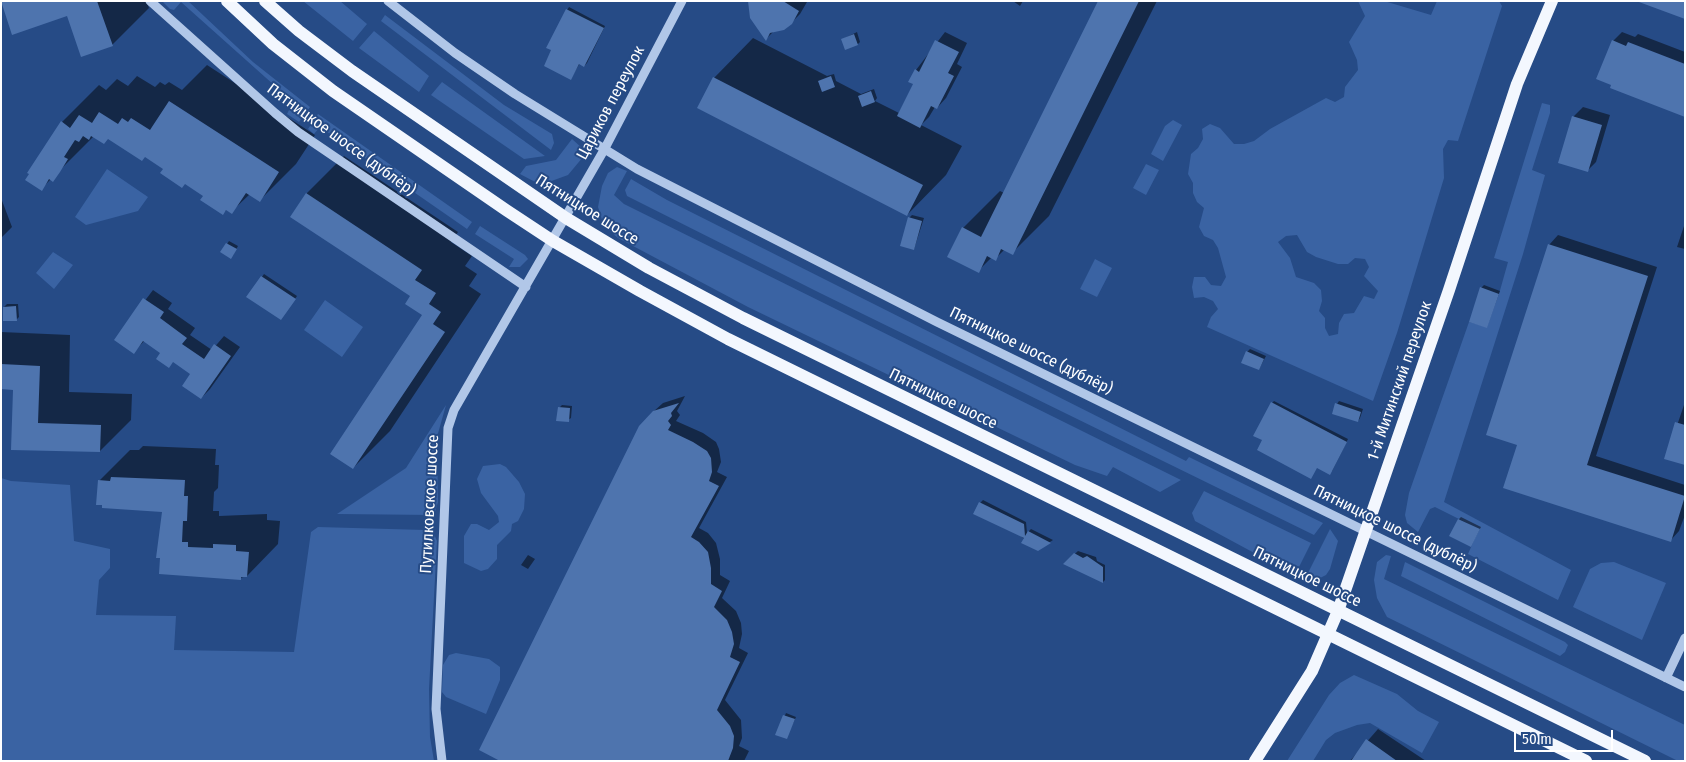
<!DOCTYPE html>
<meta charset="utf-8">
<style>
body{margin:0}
#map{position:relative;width:1686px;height:762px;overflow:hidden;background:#264b86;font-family:"Fira Sans Condensed",sans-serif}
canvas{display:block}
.frame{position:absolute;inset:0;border:2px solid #fff;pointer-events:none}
.scale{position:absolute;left:1514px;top:730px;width:99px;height:22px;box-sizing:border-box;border:2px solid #fff;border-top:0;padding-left:6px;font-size:15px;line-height:18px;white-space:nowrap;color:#fff;-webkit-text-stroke:4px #264b86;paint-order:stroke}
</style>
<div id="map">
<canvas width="1686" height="762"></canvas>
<div class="frame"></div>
<div class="scale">50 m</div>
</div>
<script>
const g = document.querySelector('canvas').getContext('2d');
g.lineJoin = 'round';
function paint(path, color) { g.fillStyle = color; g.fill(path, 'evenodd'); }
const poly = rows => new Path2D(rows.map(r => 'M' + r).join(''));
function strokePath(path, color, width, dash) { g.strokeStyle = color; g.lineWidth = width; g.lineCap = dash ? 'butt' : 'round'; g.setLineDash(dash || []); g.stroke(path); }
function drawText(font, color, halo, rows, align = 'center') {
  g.font = font + ' "Fira Sans Condensed",sans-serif'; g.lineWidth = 4; g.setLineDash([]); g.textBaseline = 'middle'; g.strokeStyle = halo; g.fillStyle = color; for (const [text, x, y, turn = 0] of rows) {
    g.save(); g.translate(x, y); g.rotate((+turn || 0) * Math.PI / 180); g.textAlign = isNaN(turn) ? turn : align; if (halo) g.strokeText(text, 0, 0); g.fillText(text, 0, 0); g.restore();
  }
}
paint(poly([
 [162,1,188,1,253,62,310,107,299,122,287,114,293,102,181,2,174,10,170,9],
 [303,1,340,1,367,24,353,41],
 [1358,1,1384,1,1431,15,1437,1,1499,1,1502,6,1458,141,1448,140,1443,149,1444,178,1397,333,1373,401,1207,327,1211,317,1218,309,1213,301,1204,297,1194,298,1192,287,1194,277,1205,277,1211,285,1221,286,1226,277,1218,248,1213,240,1204,236,1199,227,1204,208,1197,202,1193,193,1193,183,1188,174,1191,154,1198,148,1203,139,1202,129,1210,124,1220,128,1234,144,1244,144,1254,141,1270,129,1326,98,1335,102,1344,97,1345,87,1358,70,1357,60,1349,42,1365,16],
 [1297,235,1307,252,1316,257,1338,264,1348,264,1355,258,1365,259,1369,267,1364,276,1378,291,1374,299,1364,296,1354,313,1344,314,1339,323,1338,334,1329,336,1325,328,1325,318,1319,311,1322,301,1321,290,1314,283,1296,277,1290,258,1278,242,1286,236],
 [385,15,504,105,552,134,554,143,551,150,381,21],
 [374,31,429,76,419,92,359,48],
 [442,82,545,156,524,159,431,95],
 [1542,103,1550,105,1550,113,1532,170,1545,175,1523,254,1444,502,1571,570,1558,600,1468,554,1479,529,1435,507,1430,509,1418,532,1407,523,1405,515,1409,493,1469,322,1487,327,1499,294,1508,262,1494,258],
 [318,114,472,222,467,229,320,127,314,134,308,129],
 [1173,120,1182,125,1163,161,1151,154,1165,126],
 [572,139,582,148,583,157,568,175,546,183,537,183,520,174,526,166,556,160],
 [1146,164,1159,170,1146,195,1133,188],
 [617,167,627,171,614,195,624,204,1181,480,1160,492,1113,467,1107,476,1075,465,748,307,618,238,604,226,598,207,602,186,608,173],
 [107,169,148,197,138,211,86,225,75,217],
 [631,179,667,200,1186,461,1189,457,1323,523,1314,535,820,293,627,196,625,190],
 [480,226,525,255,528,259,520,267,509,267,514,259,475,234],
 [53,252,73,265,54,289,36,273],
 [1095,259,1112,268,1097,297,1080,289],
 [325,300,363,327,342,357,304,330],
 [446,405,437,437,438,502,434,515,337,514,406,468],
 [500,464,506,467,519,482,525,494,524,509,518,521,512,524,511,531,497,545,497,559,488,569,481,571,464,563,464,536,471,524,477,524,489,530,499,522,498,516,481,493,477,479,483,466],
 [1,478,11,481,70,485,74,541,110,549,110,568,99,580,96,615,176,616,174,650,294,652,311,532,318,527,425,530,434,534,437,541,429,689,430,737,434,761,1,761],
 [1204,491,1311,543,1295,575,1195,521,1192,513],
 [1330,529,1338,541,1330,569,1326,575,1318,579,1305,579],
 [1386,555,1391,556,1384,579,1685,725,1685,761,1678,761,1387,617,1377,598,1374,580,1377,562],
 [1405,562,1565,642,1568,645,1565,652,1560,656,1401,576],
 [1614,562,1666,583,1642,640,1573,607,1590,569,1601,563],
 [456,653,489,659,500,667,500,680,486,714,446,697,442,692,443,665,449,655],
 [1354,675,1397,694,1418,711,1439,722,1422,753,1370,723,1357,725,1335,733,1326,740,1313,761,1287,761,1329,695,1340,683]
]), '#3a63a3');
paint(poly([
 [2,1,146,1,149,8,112,45,68,15],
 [749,1,806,1,807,2,800,14,791,23,774,31,766,39,751,17],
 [1013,1,1023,1,1020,6],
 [1100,1,1157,1,1049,216,1012,253,1005,249,995,259,992,257,978,271,963,228,1000,191,1004,193],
 [569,7,605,26,587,63,584,66,580,63,571,78,567,10],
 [857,32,860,42,858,44,843,39],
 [945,32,967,43,957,64,962,67,946,98,937,108,935,107,929,117,921,125,962,146,946,175,907,215,714,78,753,38,827,76,834,74,836,81,861,94,874,89,877,98,875,101,899,113,914,84,916,70],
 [1622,32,1635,37,1638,34,1685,52,1685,116,1613,41],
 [207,65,315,135,296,164,259,201,250,194,231,212,227,209,223,213,205,195,145,156,109,138,94,136,41,189,62,122,99,85,106,90,117,79,128,86,137,76,155,87,160,82,165,85,169,82,182,90],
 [1583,107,1610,115,1596,162,1587,171,1560,162,1574,116],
 [344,156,458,232,451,242,472,256,465,266,477,274,469,286,481,294,390,431,353,468,424,315,412,296,292,216,307,193],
 [1,198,12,227,1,238],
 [912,215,924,218,914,249,909,218],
 [1685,223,1685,249,1677,247],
 [1558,235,1657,267,1596,456,1685,485,1685,515,1679,531,1670,541,1518,444,1549,245],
 [229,241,238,246,233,255,222,252],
 [264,274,297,296,281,319,248,297],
 [1484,285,1500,291,1486,327,1481,288],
 [153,290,172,303,168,309,195,328,190,335,212,350,224,336,240,347,210,389,201,398,192,374,145,340,134,352,116,339],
 [7,304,18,304,19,317,16,320,4,307],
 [1,332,70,335,69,392,132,394,131,420,100,451,13,448,14,389,1,388],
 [1250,349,1266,356,1259,369,1247,352],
 [685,396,677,411,680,415,676,421,703,433,716,442,719,449,721,462,717,472,727,477,699,528,708,533,716,543,720,559,720,575,730,581,722,598,736,611,741,623,742,634,739,648,748,653,725,700,741,720,742,738,739,746,749,751,744,761,503,761,653,412,663,403],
 [1274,401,1348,439,1332,471,1317,467,1311,477,1264,440,1272,403],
 [1339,401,1363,409,1360,418,1358,421,1337,404],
 [1685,402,1685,464,1666,458],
 [562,405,572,406,571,418,568,420,559,408],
 [143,446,216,449,215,465,219,465,218,488,214,492,213,511,219,511,219,516,267,514,267,520,280,521,278,544,247,576,240,578,157,557,163,511,99,481,130,450,139,450],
 [983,500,1026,522,1027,533,1031,529,1053,540,1038,550,980,503],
 [1461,517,1481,527,1471,545,1459,519],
 [1078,551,1096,557,1097,561,1105,565,1105,580,1103,582,1065,563],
 [528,555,535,559,528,569,521,565],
 [786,713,796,717,786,738,777,734],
 [1378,729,1426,761,1350,761]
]), '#0007');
paint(poly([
 [1,1,97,1,113,46,81,57,67,16,12,35],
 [748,1,783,1,799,11,792,24,784,30,770,33,766,41,750,18],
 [1098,1,1139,1,1013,255,1001,249,996,261,987,256,979,273,947,257,962,227,981,237],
 [1640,1,1685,1,1685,19,1639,2],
 [566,9,604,28,584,67,579,64,571,80,544,66,551,50,546,48],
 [854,34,858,45,845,50,841,39],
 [935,40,959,52,948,73,954,76,937,109,931,106,920,128,897,116,913,84,908,82,915,69,919,72],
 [1612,40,1626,46,1628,42,1685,64,1685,117,1610,88,1611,85,1596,79],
 [831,76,835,87,822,92,818,81],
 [713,77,923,185,907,216,697,108],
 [871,91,875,102,862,107,858,96],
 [169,101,279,172,260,202,246,193,232,214,226,210,223,215,200,200,203,196,185,184,182,188,160,173,163,169,145,157,142,161,108,139,104,144,91,136,89,140,83,136,79,142,75,140,64,157,68,159,60,172,53,182,49,179,42,191,25,180,29,174,27,173,61,121,70,128,79,115,92,123,99,112,118,124,122,118,128,122,131,118,150,130],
 [1572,116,1602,125,1588,172,1558,163],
 [306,193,422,270,415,280,436,293,429,304,441,312,433,324,445,332,353,469,330,454,422,315,405,304,410,296,290,217],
 [908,217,922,221,914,250,900,246],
 [226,243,237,249,231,259,220,252],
 [1548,244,1648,276,1587,465,1685,496,1671,542,1503,488,1517,445,1486,435],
 [261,276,296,299,281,320,246,297],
 [1480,287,1499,294,1487,328,1469,322],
 [143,298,164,312,160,318,187,338,182,344,204,359,214,344,231,356,201,399,182,386,190,374,173,362,169,368,156,359,160,353,143,341,134,354,114,340],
 [16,306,17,321,3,321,3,307],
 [1246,351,1264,359,1259,370,1241,363],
 [1,364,40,366,38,423,101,425,100,452,11,450,13,390,1,389],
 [1271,402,1347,442,1330,475,1317,468,1311,479,1257,450,1262,440,1253,436],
 [679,403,671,413,672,416,668,421,671,425,668,430,693,442,707,451,711,458,712,472,709,481,719,486,691,537,699,542,708,552,711,568,711,584,722,591,714,607,727,620,732,632,734,644,730,657,740,662,717,710,730,726,734,736,733,748,728,761,500,761,479,750,639,426,653,411],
 [1335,403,1361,412,1358,422,1332,414],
 [558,407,570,408,569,422,556,421],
 [1675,422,1685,425,1685,465,1664,459],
 [111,477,185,480,184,496,188,496,187,521,183,521,182,542,188,542,188,547,213,548,213,544,236,545,236,551,249,552,247,577,241,577,241,580,159,574,160,558,156,558,162,512,102,508,102,505,96,505,98,480,110,481],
 [979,502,1024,524,1025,536,1028,531,1051,543,1038,551,1021,543,1024,538,973,514],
 [1458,519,1480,529,1471,547,1449,536],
 [1074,553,1083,558,1087,556,1103,567,1103,583,1063,564],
 [783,715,795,719,787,739,775,735],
 [1366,739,1397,761,1351,761]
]), '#4e74ae');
strokePath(poly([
 [150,1,275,113,298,132,526,287],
 [388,1,455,53,515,94,637,169,937,322,1685,687],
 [1666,678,1685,638],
 [442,761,436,709,448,428,454,410,604,150,682,1]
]), '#b1c7e8', 9);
strokePath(poly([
 [227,1,273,44,333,91,506,210,553,241,640,291,728,339,1586,761],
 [265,1,299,31,352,71,566,218,649,268,743,318,1645,761],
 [1255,761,1312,671,1338,611,1449,290,1517,84,1552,1]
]), '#f3f7fe', 12);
drawText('16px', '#fff', '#264b86', [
 ["Цариков переулок",611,103,-62],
 ["Пятницкое шоссе (дублёр)",341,140,36],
 ["Пятницкое шоссе",587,210,32],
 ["Пятницкое шоссе (дублёр)",1031,351,26],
 ["1-й Митинский переулок",1400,381,-71],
 ["Пятницкое шоссе",943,399,26],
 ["Путилковское шоссе",430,504,-87],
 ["Пятницкое шоссе (дублёр)",1395,529,26],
 ["Пятницкое шоссе",1307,577,26]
]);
</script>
